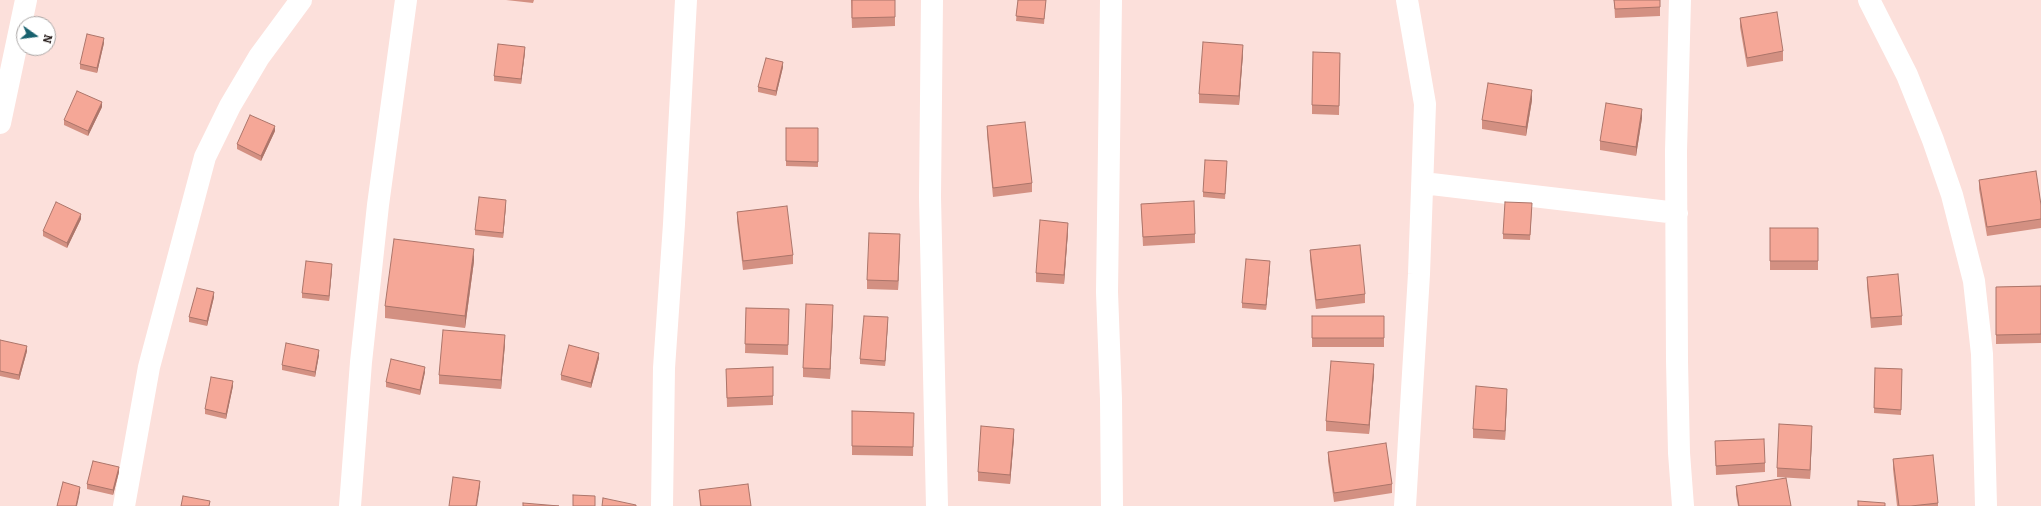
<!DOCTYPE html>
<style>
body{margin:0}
#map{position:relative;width:2041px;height:506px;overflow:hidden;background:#fce0db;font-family:Bitter,serif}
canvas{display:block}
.north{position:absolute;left:16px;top:16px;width:40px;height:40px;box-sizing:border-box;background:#fff;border:1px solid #a9a5a4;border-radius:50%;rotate:104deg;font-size:11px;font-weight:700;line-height:16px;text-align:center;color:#281e1c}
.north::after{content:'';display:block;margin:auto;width:14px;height:18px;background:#17616e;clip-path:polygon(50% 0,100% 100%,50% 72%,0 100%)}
</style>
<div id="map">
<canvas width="2041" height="506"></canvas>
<div class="north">N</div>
</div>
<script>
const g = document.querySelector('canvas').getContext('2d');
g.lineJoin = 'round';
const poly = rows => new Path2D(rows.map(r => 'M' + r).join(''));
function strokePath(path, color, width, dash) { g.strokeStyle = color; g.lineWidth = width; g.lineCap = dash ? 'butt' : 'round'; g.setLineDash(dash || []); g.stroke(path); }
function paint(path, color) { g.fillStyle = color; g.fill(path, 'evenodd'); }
strokePath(poly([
 [932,0,930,197,937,506],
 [1111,0,1107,292,1111,399,1112,506],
 [1680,0,1676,151,1677,361,1679,453,1683,506],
 [1869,0,1907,75,1933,140,1952,195,1974,281,1982,354,1986,506],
 [0,123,26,0],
 [1423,183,1677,213],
 [124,506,149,367,205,157,230,106,259,57,301,0],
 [350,506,361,362,378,205,406,0],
 [662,506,664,368,674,224,686,0],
 [1405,506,1419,274,1425,104,1407,0]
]), '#fff', 22);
paint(poly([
 [506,0,534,0,533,3],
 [851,0,895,0,895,26,852,28],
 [1018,0,1046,0,1044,24,1016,21],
 [1614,0,1660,0,1660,16,1615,18],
 [1740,18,1783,51,1783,61,1747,67,1740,27],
 [104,43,97,73,80,69,80,64],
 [525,52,521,84,494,81,494,76],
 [1243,54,1239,105,1199,103,1199,94],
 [1340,62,1339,115,1312,114,1312,105],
 [783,67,776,96,758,92,758,87],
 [1532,100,1526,136,1482,129,1482,120],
 [102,107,88,136,64,125,64,120],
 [1642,118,1636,156,1600,150,1600,141],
 [987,126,1032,183,1032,192,993,197,987,135],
 [786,128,818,128,818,167,786,166],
 [275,131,261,161,237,149,237,144],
 [1227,166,1225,199,1203,197,1203,192],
 [1979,180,2041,205,2041,228,1987,236,1979,189],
 [1141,204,1195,234,1195,243,1143,246],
 [506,205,503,238,475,235,475,230],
 [1532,208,1530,240,1503,239,1503,234],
 [737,212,793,255,793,264,743,270,737,221],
 [81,219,67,248,43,236,43,231],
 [1770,228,1818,228,1818,270,1770,270],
 [1068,232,1064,284,1036,282,1036,273],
 [900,243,898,290,867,289,867,280],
 [1310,250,1365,294,1365,303,1316,309,1310,259],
 [474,261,465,328,385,318,385,306],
 [1270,266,1266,310,1242,308,1242,303],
 [332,269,329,301,302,298,302,293],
 [1867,277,1902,316,1902,325,1871,328,1867,286],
 [2041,286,2041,343,1996,344,1996,287],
 [214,297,207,326,189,322,189,317],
 [746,308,789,309,788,355,745,353],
 [833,314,830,379,803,377,803,368],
 [1312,316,1384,316,1384,347,1312,347],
 [888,322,885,366,860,364,860,359],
 [0,340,27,351,19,380,0,376],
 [505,344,501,389,439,384,439,375],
 [319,355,315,377,282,370,282,365],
 [599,358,591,388,561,380,561,375],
 [773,367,773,405,727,407,726,369],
 [1875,368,1902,369,1901,415,1874,413],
 [425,372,420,395,386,387,386,382],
 [1374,373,1369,434,1326,431,1326,421],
 [233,386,226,419,205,414,205,409],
 [1507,398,1505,440,1473,438,1473,429],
 [852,411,914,413,913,456,852,455],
 [1812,436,1810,479,1777,477,1777,468],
 [1014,438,1010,484,978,481,978,472],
 [1715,441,1765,463,1765,472,1716,475],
 [1328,452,1392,484,1392,493,1334,502,1328,461],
 [1893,459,1938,503,1938,506,1897,506,1893,469],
 [119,472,113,495,87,489,87,484],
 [1736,486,1791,506,1738,506,1736,495],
 [699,490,751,506,700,506]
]), '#d39082');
paint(poly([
 [104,38,104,43,97,73,97,68],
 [1243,45,1243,54,1239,105,1239,96],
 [525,47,525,52,521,84,521,79],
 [783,62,783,67,776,96,776,91],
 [1532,90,1532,100,1526,136,1526,127],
 [102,102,102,107,88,136,88,131],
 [1642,109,1642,118,1636,156,1636,147],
 [275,126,275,131,261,161,261,156],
 [506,200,506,205,503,238,503,233],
 [81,214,81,219,67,248,67,243],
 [1068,223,1068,232,1064,284,1064,275],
 [900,234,900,243,898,290,898,281],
 [474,249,474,261,465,328,465,316],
 [1270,261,1270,266,1266,310,1266,305],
 [332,264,332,269,329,301,329,296],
 [214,292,214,297,207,326,207,321],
 [833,305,833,314,830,379,830,369],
 [888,317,888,322,885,366,885,361],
 [505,335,505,344,501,389,501,380],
 [27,346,27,351,19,380,19,375],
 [319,350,319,355,315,377,315,372],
 [599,353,599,358,591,388,591,383],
 [1374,364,1374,373,1369,434,1369,425],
 [425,367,425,372,420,395,420,390],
 [233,381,233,386,226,419,226,414],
 [1507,389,1507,398,1505,440,1505,431],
 [1812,426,1812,436,1810,479,1810,470],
 [1014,429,1014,438,1010,484,1010,475],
 [119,467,119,472,113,495,113,490],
 [480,481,480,486,477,506,476,506],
 [80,487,80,492,77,506,76,506]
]), '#ac756a');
const building = poly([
 [852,0,895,0,895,17,852,18,852,0],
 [1018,0,1046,0,1044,19,1016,16,1018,0],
 [1614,0,1660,0,1660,7,1615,9,1614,0],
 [1777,12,1783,51,1747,58,1740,18,1777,12],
 [87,34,104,38,97,68,80,64,87,34],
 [1203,42,1243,45,1239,96,1199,94,1203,42],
 [498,44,525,47,521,79,494,76,498,44],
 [1313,52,1340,53,1339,106,1312,105,1313,52],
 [766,58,783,62,776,91,758,87,766,58],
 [1488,83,1532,90,1526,127,1482,120,1488,83],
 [77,91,102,102,88,131,64,120,77,91],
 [1606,103,1642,109,1636,147,1600,141,1606,103],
 [250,115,275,126,261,156,237,144,250,115],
 [1025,122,1032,183,993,188,987,126,1025,122],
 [786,128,818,128,818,162,786,161,786,128],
 [1205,160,1227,161,1225,194,1203,192,1205,160],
 [2036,171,2041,205,2041,219,1987,227,1979,180,2036,171],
 [479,197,506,200,503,233,475,230,479,197],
 [1194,201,1195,234,1143,237,1141,204,1194,201],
 [56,202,81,214,67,243,43,231,56,202],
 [1505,202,1532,203,1530,235,1503,234,1505,202],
 [787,206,793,255,743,261,737,212,787,206],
 [1040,220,1068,223,1064,275,1036,273,1040,220],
 [1770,228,1818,228,1818,261,1770,261,1770,228],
 [869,233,900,234,898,281,867,280,869,233],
 [394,239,474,249,465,316,385,306,394,239],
 [1360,245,1365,294,1316,300,1310,250,1360,245],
 [1246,259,1270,261,1266,305,1242,303,1246,259],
 [306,261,332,264,329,296,302,293,306,261],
 [1898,274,1902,316,1871,318,1867,277,1898,274],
 [2041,286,2041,334,1996,335,1996,287,2041,286],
 [197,288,214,292,207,321,189,317,197,288],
 [806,304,833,305,830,369,803,368,806,304],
 [746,308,789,309,788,345,745,344,746,308],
 [864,316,888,317,885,361,860,359,864,316],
 [1312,316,1384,316,1384,338,1312,338,1312,316],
 [443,330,505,335,501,380,439,375,443,330],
 [0,340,27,346,19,375,0,371,0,340],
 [286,343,319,350,315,372,282,365,286,343],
 [569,345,599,353,591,383,561,375,569,345],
 [391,359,425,367,420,390,386,382,391,359],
 [1331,361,1374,364,1369,425,1326,421,1331,361],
 [773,367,773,396,727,398,726,369,773,367],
 [1875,368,1902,369,1901,410,1874,408,1875,368],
 [211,377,233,381,226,414,205,409,211,377],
 [1476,386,1507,389,1505,431,1473,429,1476,386],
 [852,411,914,413,913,447,852,446,852,411],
 [1779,424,1812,426,1810,470,1777,468,1779,424],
 [981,426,1014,429,1010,475,978,472,981,426],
 [1764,439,1765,463,1716,466,1715,441,1764,439],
 [1386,443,1392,484,1334,493,1328,452,1386,443],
 [1933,455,1938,503,1911,506,1899,506,1893,459,1933,455],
 [93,461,119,467,113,490,87,484,93,461],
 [453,477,480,481,476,506,449,506,453,477],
 [1786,478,1791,506,1739,506,1736,486,1786,478],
 [63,482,80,487,76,506,57,506,63,482],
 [748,484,751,506,701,506,699,490,748,484],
 [573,495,595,496,595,506,573,506,573,495],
 [183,496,210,501,209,506,181,506,183,496],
 [603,498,636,505,636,506,602,506,603,498],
 [1858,501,1885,503,1885,506,1858,506,1858,501],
 [523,503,559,506,523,506,523,503]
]);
paint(building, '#f5a797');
strokePath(building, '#ac756a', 1);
</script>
